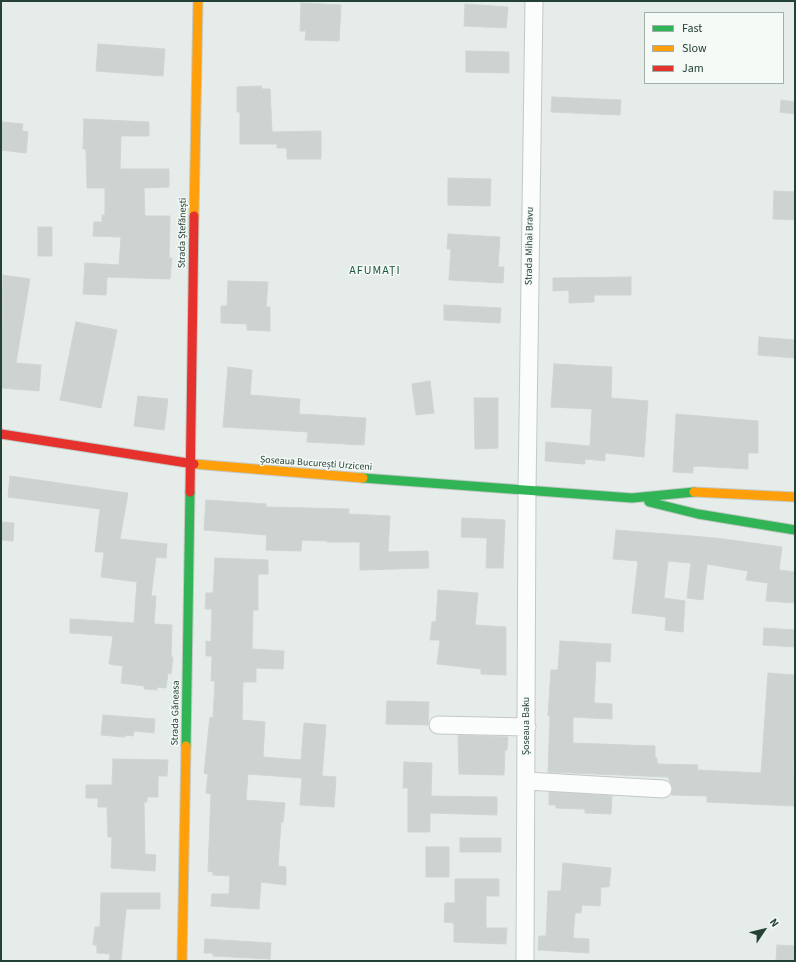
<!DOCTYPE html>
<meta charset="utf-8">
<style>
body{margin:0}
#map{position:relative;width:796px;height:962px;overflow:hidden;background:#e6ece9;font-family:"Source Sans 3",sans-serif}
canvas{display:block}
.frame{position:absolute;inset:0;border:2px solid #234134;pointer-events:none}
.legend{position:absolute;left:644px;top:12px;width:140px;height:72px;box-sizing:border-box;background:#f5faf7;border:1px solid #a1b0a9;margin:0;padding:5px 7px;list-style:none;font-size:12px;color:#234134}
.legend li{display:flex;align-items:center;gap:8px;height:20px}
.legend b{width:20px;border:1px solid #a1b0a9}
.north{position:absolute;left:744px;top:910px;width:40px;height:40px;-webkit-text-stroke:3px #f5faf7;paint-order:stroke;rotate:55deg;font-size:11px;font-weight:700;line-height:16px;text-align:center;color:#234134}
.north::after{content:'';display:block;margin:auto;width:14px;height:18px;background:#234134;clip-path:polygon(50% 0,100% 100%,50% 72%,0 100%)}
</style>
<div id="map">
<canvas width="796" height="962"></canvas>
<div class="frame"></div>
<ul class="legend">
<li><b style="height:5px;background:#30b455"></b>Fast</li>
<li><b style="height:5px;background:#ff9f0a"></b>Slow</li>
<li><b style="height:5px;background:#e5322d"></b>Jam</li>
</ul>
<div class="north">N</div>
</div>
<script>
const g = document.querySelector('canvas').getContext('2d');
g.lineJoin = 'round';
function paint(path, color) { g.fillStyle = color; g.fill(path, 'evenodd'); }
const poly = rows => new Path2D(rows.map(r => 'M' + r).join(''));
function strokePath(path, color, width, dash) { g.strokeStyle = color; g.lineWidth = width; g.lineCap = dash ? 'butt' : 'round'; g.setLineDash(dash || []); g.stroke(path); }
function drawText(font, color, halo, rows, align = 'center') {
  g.font = font + ' "Source Sans 3",sans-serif'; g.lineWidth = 3; g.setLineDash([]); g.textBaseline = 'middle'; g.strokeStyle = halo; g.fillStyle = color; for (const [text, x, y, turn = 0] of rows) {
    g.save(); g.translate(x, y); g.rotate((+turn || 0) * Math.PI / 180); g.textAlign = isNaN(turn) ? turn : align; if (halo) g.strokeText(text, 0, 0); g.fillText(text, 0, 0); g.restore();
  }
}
const building = poly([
 [301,3,341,5,339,41,305,40,306,31,300,31,301,3],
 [465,4,508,7,506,28,464,26,465,4],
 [98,44,165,49,163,76,96,71,98,44],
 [466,51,509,52,509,73,466,72,466,51],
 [261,86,262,89,270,89,272,132,321,131,321,159,287,159,287,148,277,148,277,144,240,144,240,112,237,112,237,87,261,86],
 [552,97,621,100,620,115,551,112,552,97],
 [781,100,795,102,795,114,780,112,781,100],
 [84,119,149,122,149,136,121,136,120,169,169,169,169,187,144,188,145,216,170,216,169,258,172,258,170,279,107,277,106,295,83,294,85,263,119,265,121,237,93,236,94,222,102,222,102,215,105,215,105,188,87,188,86,149,83,149,84,119],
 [2,122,23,124,22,131,28,132,26,153,1,150,2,122],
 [448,178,491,179,490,206,448,205,448,178],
 [774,191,795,192,795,220,773,219,774,191],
 [38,227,52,227,52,256,38,256,38,227],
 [448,234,500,237,498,267,504,267,503,283,449,280,451,249,447,249,448,234],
 [3,275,30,279,16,363,41,365,39,391,1,388,3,275],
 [631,277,631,295,594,295,594,302,569,303,569,290,553,291,553,278,631,277],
 [228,281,268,282,266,307,270,307,270,331,247,330,247,324,221,323,221,306,227,306,228,281],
 [444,305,501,308,500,323,444,320,444,305],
 [76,322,117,330,101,408,60,400,76,322],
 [759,337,795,340,795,358,758,355,759,337],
 [554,364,612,367,611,398,648,401,644,457,605,453,605,461,585,459,585,464,545,461,546,442,590,446,592,409,551,407,554,364],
 [228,367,252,370,250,395,300,399,299,414,366,418,364,445,307,442,308,432,223,427,228,367],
 [430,381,434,413,416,415,412,384,430,381],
 [138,396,168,399,164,430,134,426,138,396],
 [474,398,498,398,498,448,475,449,474,398],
 [676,414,758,421,758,453,748,453,748,469,697,466,693,467,693,473,673,472,676,414],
 [10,476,128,493,120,539,167,544,166,558,156,557,151,596,156,596,154,624,172,625,171,657,173,657,171,674,168,673,166,688,157,687,157,690,144,689,144,686,121,683,123,666,109,664,113,636,70,633,70,619,134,623,137,582,101,577,104,552,95,552,100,509,8,497,10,476],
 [206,500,266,504,266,507,349,509,349,514,390,516,388,552,428,551,429,568,360,570,360,542,327,542,327,541,302,540,301,551,266,550,267,535,204,530,206,500],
 [462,518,505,520,503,568,486,568,487,538,461,537,462,518],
 [1,522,14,523,13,541,1,540,1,522],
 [616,530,716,538,782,547,779,570,795,572,795,603,766,601,768,583,746,580,748,571,707,564,703,600,687,598,691,563,668,561,664,598,685,601,683,632,665,630,666,617,632,613,638,561,613,559,616,530],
 [215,558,268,560,268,574,258,574,258,610,253,610,252,649,284,651,283,669,256,668,256,682,243,682,242,720,265,722,263,757,301,760,304,723,326,725,322,776,336,777,334,807,300,805,302,778,248,774,246,800,285,803,283,822,281,822,278,866,286,867,286,885,261,882,259,909,211,906,212,894,229,894,230,876,213,875,213,872,208,871,211,794,206,793,208,774,204,773,210,717,213,718,215,681,211,681,212,656,206,656,206,641,211,642,212,609,205,609,206,593,213,593,215,558],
 [438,590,478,593,475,625,506,627,506,675,481,674,481,669,437,664,440,640,430,640,432,622,436,622,438,590],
 [764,628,795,630,795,647,763,645,764,628],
 [560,641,611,644,610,662,596,661,594,703,612,704,612,719,573,717,573,743,655,746,655,758,657,758,657,764,698,765,697,770,761,773,768,673,795,675,795,736,793,775,795,775,794,806,707,802,707,796,671,795,673,789,668,777,548,772,550,716,548,716,551,670,558,670,560,641],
 [387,701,429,702,428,725,386,724,387,701],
 [103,715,155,719,154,733,134,731,133,736,125,735,125,737,101,735,103,715],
 [458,735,508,737,507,750,505,750,504,775,459,774,458,735],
 [113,759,168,760,167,776,158,776,158,797,147,797,147,802,144,802,145,854,156,855,155,871,111,868,112,837,108,837,107,807,98,807,98,798,86,798,86,785,112,785,113,759],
 [404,762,432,763,431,796,497,797,497,815,430,813,430,832,408,832,408,788,403,788,404,762],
 [549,792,612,796,611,814,585,813,585,809,556,808,556,805,549,805,549,792],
 [460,838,501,838,501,852,460,852,460,838],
 [426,847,449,847,449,877,426,877,426,847],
 [563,863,611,868,609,887,601,887,600,906,582,905,581,913,575,913,573,938,589,939,589,953,538,950,539,936,546,936,548,891,561,891,563,863],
 [455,879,499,879,499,896,486,896,486,928,507,928,506,944,454,942,454,923,444,922,445,903,455,903,455,879],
 [101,893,160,893,160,909,126,909,121,961,109,961,110,954,97,953,97,945,93,945,95,927,100,927,101,893],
 [205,939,271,943,270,959,213,956,213,953,204,953,205,939],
 [777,945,795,946,795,961,776,961,777,945]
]);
paint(building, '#cdd3d0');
strokePath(building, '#cfd5d2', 1);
const street = poly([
 [438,725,527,727],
 [527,781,663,789],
 [525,961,527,491,534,1]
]);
const fast = poly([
 [363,478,632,498,694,492],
 [649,502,698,514,795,530],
 [186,746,190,492]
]);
const slow = poly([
 [194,216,198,1],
 [194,464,363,478],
 [694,492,795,497],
 [182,961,186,746]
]);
const jam = poly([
 [1,434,194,464],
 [190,492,194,216]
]);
strokePath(street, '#c3c9c6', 19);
strokePath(fast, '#c2c9c6', 11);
strokePath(slow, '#c2c9c6', 11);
strokePath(jam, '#c2c9c6', 11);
strokePath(street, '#fbfcfc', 17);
strokePath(fast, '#30b455', 9);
strokePath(slow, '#ff9f0a', 9);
strokePath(jam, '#e5322d', 9);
drawText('10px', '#234134', '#f5faf7', [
 ["Strada Ștefănești",183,233,-89],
 ["Strada Mihai Bravu",530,246,-89],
 ["Șoseaua București Urziceni",316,464,4],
 ["Strada Găneasa",176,713,-89],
 ["Șoseaua Baku",527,726,-90]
]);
g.letterSpacing = '1px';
drawText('12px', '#1d543e', '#f5faf7', [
 ["AFUMAȚI",375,271]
]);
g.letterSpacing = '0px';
</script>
